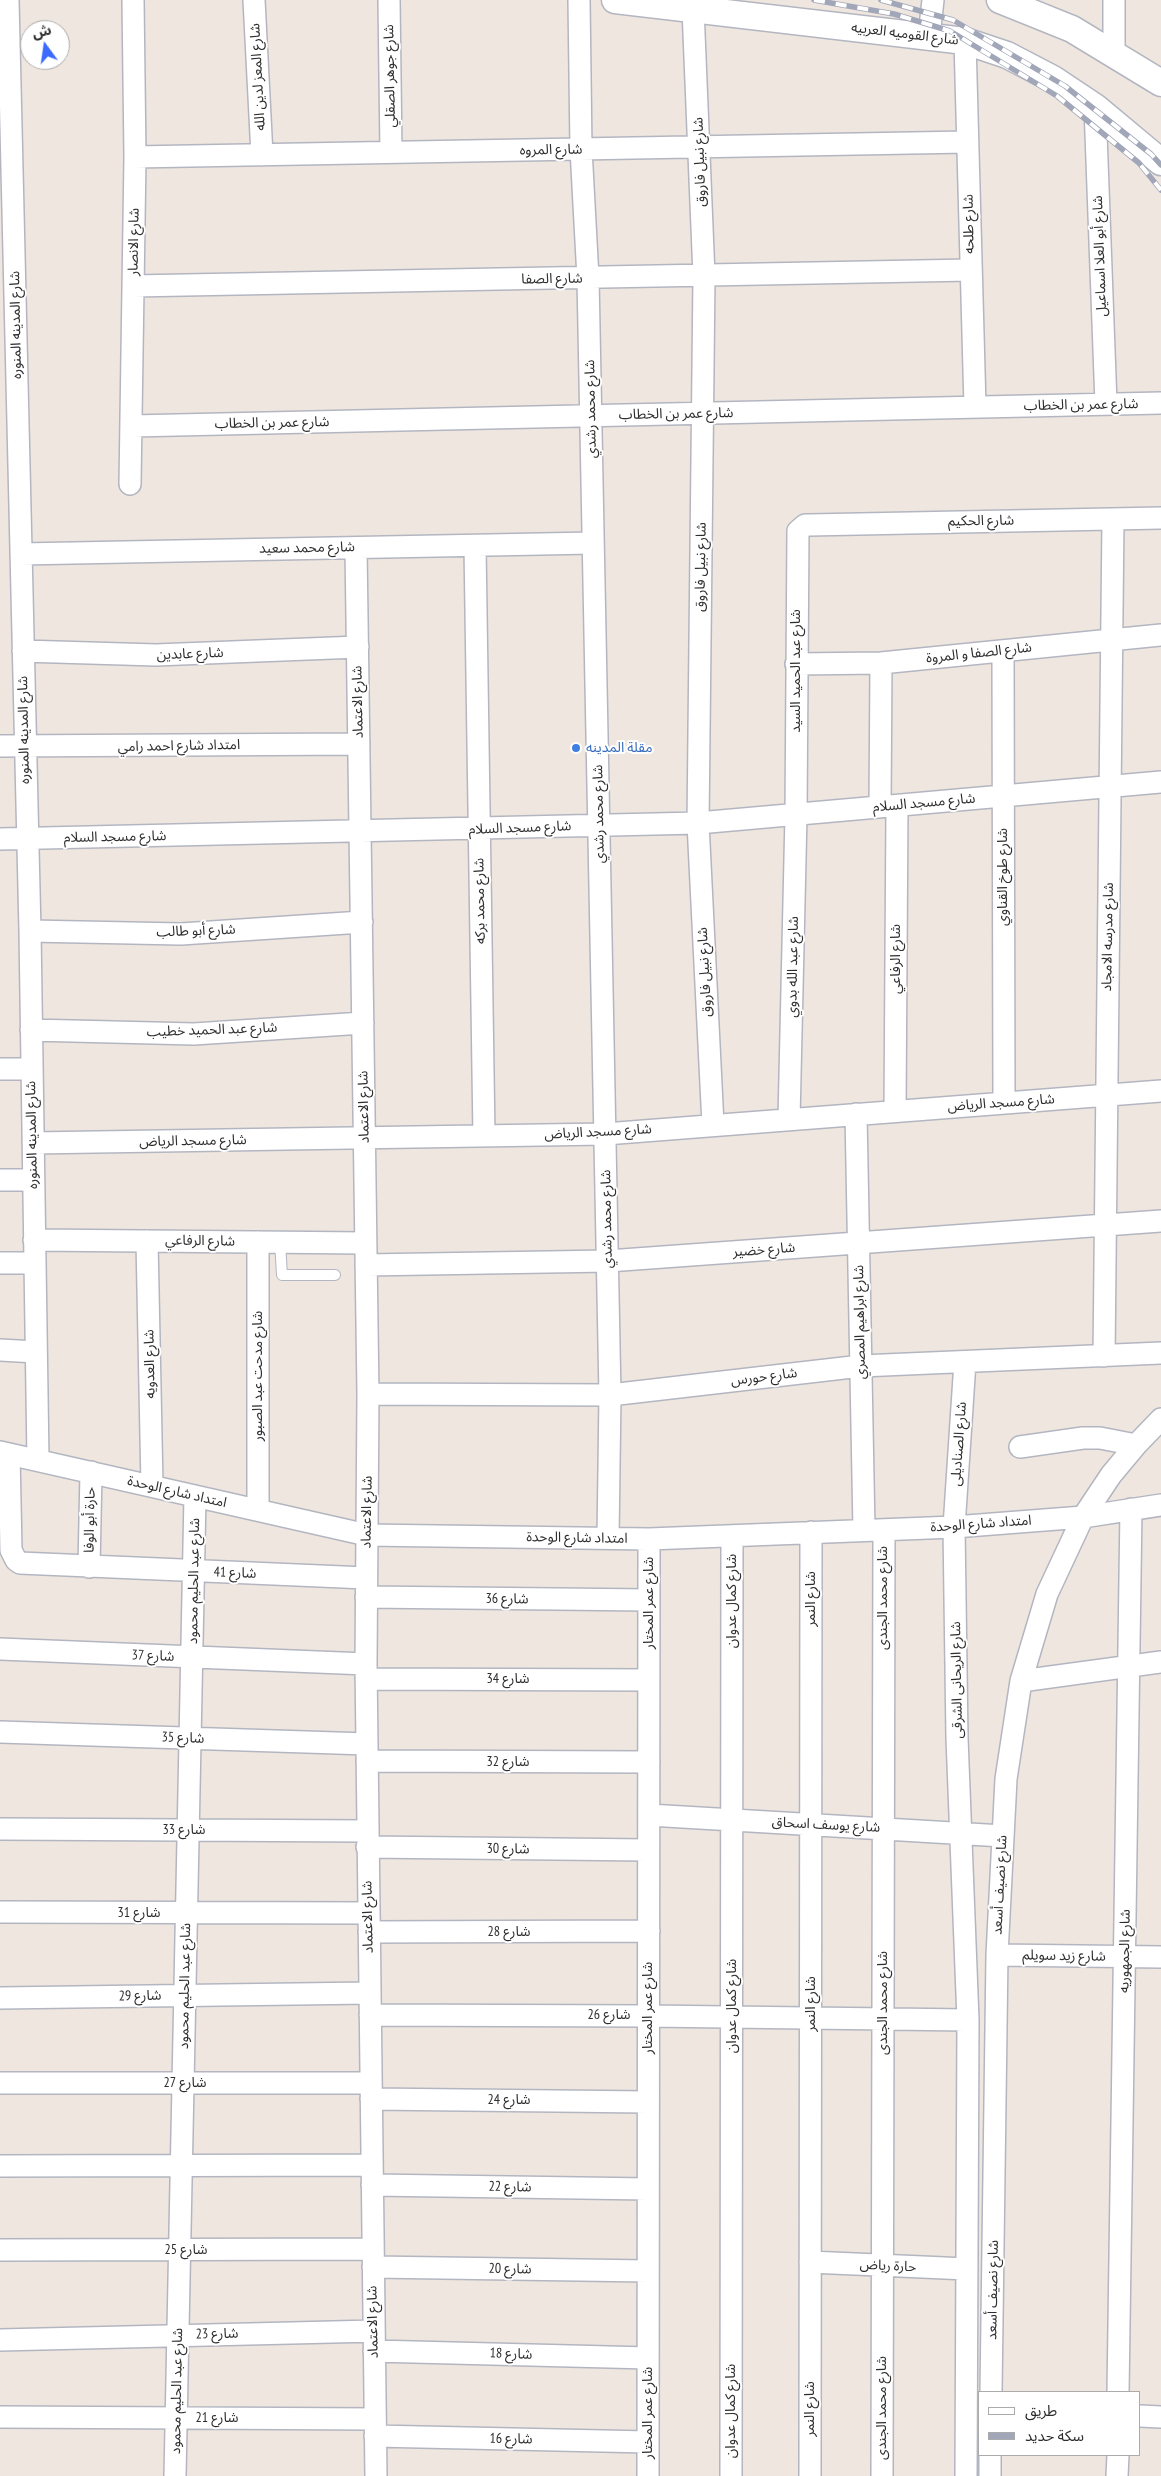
<!DOCTYPE html>
<meta charset="utf-8">
<style>
body{margin:0}
#map{position:relative;width:1161px;height:2476px;overflow:hidden;background:#efe7df;font-family:"PT Sans Narrow","Noto Sans Arabic",sans-serif}
canvas{display:block}
.legend{position:absolute;left:978px;top:2391px;width:162px;height:65px;box-sizing:border-box;background:#fff;border:1px solid #ababab;margin:0;padding:6px 9px;list-style:none;font-size:15px;color:#2d2d2d}
.legend li{display:flex;align-items:center;gap:10px;height:25px}
.legend b{width:25px;border:1px solid #ababab}
.north{position:absolute;left:20px;top:20px;width:50px;height:50px;box-sizing:border-box;background:#fff;border:1px solid #ababab;border-radius:50%;rotate:346deg;font-size:14px;font-weight:700;line-height:20px;text-align:center;color:#2d2d2d}
.north::after{content:'';display:block;margin:auto;width:18px;height:22px;background:#3c6aff;clip-path:polygon(50% 0,100% 100%,50% 72%,0 100%)}
</style>
<div id="map">
<canvas width="1161" height="2476"></canvas>
<ul class="legend">
<li><b style="height:6px;background:#fff"></b>طريق</li>
<li><b style="height:6px;background:#a1a6b8"></b>سكة حديد</li>
</ul>
<div class="north">ش</div>
</div>
<script>
const g = document.querySelector('canvas').getContext('2d');
g.lineJoin = 'round';
const poly = rows => new Path2D(rows.map(r => 'M' + r).join(''));
function strokePath(path, color, width, dash) { g.strokeStyle = color; g.lineWidth = width; g.lineCap = dash ? 'butt' : 'round'; g.setLineDash(dash || []); g.stroke(path); }
function drawText(font, color, halo, rows, align = 'center') {
  g.font = font + ' "PT Sans Narrow","Noto Sans Arabic",sans-serif'; g.lineWidth = 4; g.setLineDash([]); g.textBaseline = 'middle'; g.strokeStyle = halo; g.fillStyle = color; for (const [text, x, y, turn = 0] of rows) {
    g.save(); g.translate(x, y); g.rotate((+turn || 0) * Math.PI / 180); g.textAlign = isNaN(turn) ? turn : align; if (halo) g.strokeText(text, 0, 0); g.fillText(text, 0, 0); g.restore();
  }
}
const service = poly([
 [280,1242,282,1275,335,1275]
]);
const minor = poly([
 [8,0,30,931,38,1460],
 [254,0,262,155],
 [389,0,391,152],
 [579,0,581,149,588,278,610,1395,608,1538],
 [1114,0,1114,55],
 [693,9,704,276,698,823,713,1125],
 [929,36,933,0],
 [965,41,975,407],
 [1095,107,1106,404],
 [135,157,967,142],
 [133,286,970,270],
 [132,426,1161,403],
 [130,484,135,157,133,0],
 [475,546,484,1136],
 [356,548,368,1394,366,1664,376,2476],
 [21,554,593,543],
 [23,651,156,655,358,647],
 [1003,651,1004,1103],
 [796,664,881,663,1161,635],
 [0,746,359,744],
 [880,807,881,663],
 [0,839,698,823,1161,782],
 [30,931,181,934,362,922],
 [31,1030,194,1034,363,1023],
 [0,1069,31,1069],
 [895,1111,897,806],
 [856,1114,864,1530],
 [789,1119,796,815,798,531,805,525,809,525,1161,518],
 [33,1143,605,1134,1161,1091],
 [0,1180,33,1180],
 [34,1240,365,1243],
 [147,1241,152,1486],
 [258,1242,258,1510],
 [0,1263,35,1263],
 [366,1265,608,1261,1161,1221],
 [0,1350,36,1352],
 [1104,1356,1113,519],
 [965,1362,954,1527,957,1738,968,2020,966,2476],
 [368,1394,610,1395,861,1366,1161,1353],
 [1020,1447,1083,1438,1100,1438,1136,1445],
 [0,1452,367,1535,649,1539,954,1527,1083,1517,1161,1505],
 [9,1454,11,1550,16,1560,20,1563,366,1578],
 [89,1567,91,1472],
 [366,1597,649,1600],
 [0,1649,366,1664],
 [366,1679,649,1680],
 [1021,1681,1161,1662],
 [0,1732,367,1744],
 [367,1761,649,1762],
 [649,1815,1003,1836],
 [0,1829,367,1831],
 [367,1847,648,1850],
 [0,1912,368,1913],
 [369,1932,649,1931],
 [997,1955,1161,1957],
 [0,1998,369,1993],
 [370,2015,648,2016,968,2020],
 [0,2083,370,2083],
 [371,2099,648,2102],
 [0,2166,371,2165],
 [372,2185,648,2189],
 [0,2250,373,2249],
 [810,2262,967,2269],
 [373,2267,648,2271],
 [0,2340,374,2331],
 [374,2351,648,2358],
 [991,2392,997,1955,1006,1779,1021,1681,1047,1594,1083,1517,1111,1475,1136,1445,1161,1419],
 [1118,2392,1131,1509],
 [1140,2416,1161,2417],
 [0,2417,375,2419],
 [375,2436,648,2442],
 [175,2476,195,1496],
 [648,2476,649,1539],
 [731,2476,732,1536],
 [810,2476,811,1532],
 [882,2476,884,1530],
 [990,2476,990,2455],
 [1117,2476,1118,2455]
]);
const tertiary = poly([
 [615,0,965,41,1007,55,1053,79,1095,107,1161,162],
 [1000,0,1072,29,1161,83]
]);
strokePath(service, '#b3b6c1', 12);
strokePath(minor, '#b3b6c1', 24);
strokePath(tertiary, '#b3b6c1', 29);
strokePath(service, '#fff', 10);
strokePath(minor, '#fff', 21);
strokePath(tertiary, '#fff', 26);
const rail = poly([
 [814,0,894,14,950,31,1057,96,1139,163,1161,190],
 [881,0,953,20,1065,86,1151,154,1161,165]
]);
strokePath(rail, '#a1a6b8', 5.5);
strokePath(rail, '#fff', 4, [11]);
for (const [x, y, r, color] of [
 [576,748,5,"#3f7fe0"]
]) { const dot = new Path2D(); dot.arc(x, y, r, 0, 2 * Math.PI); g.fillStyle = color; g.fill(dot); strokePath(dot, '#fff', 2); }
drawText('14px', '#2d2d2d', '#fff', [
 ["شارع القوميه العربيه",905,34,7],
 ["شارع جوهر الصقلي",390,76,-91],
 ["شارع المعز لدين الله",258,77,-93],
 ["شارع المروه",551,150,-1],
 ["شارع نبيل فاروق",700,162,-92],
 ["شارع طلحه",969,224,-91],
 ["شارع الانصار",134,242,-89],
 ["شارع أبو العلا اسماعيل",1100,256,-92],
 ["شارع الصفا",552,279,-1],
 ["شارع المدينه المنوره",16,325,-91],
 ["شارع عمر بن الخطاب",1081,405,-1],
 ["شارع محمد رشدي",591,409,-91],
 ["شارع عمر بن الخطاب",676,414,-1],
 ["شارع عمر بن الخطاب",272,423,-1],
 ["شارع الحكيم",981,521,-1],
 ["شارع محمد سعيد",307,548,-1],
 ["شارع نبيل فاروق",701,567,-89],
 ["شارع الصفا و المروة",979,653,-6],
 ["شارع عابدين",190,654,-2],
 ["شارع عبد الحميد السيد",796,671,-90],
 ["شارع الاعتماد",358,702,-91],
 ["شارع المدينه المنوره",24,730,-91],
 ["امتداد شارع احمد رامي",179,746,-1],
 ["شارع مسجد السلام",924,803,-5],
 ["شارع محمد رشدي",599,814,-91],
 ["شارع مسجد السلام",520,828,-2],
 ["شارع مسجد السلام",115,837,-1],
 ["شارع طوخ القناوي",1003,877,-90],
 ["شارع محمد بركه",480,901,-91],
 ["شارع أبو طالب",196,931,-2],
 ["شارع مدرسه الامجاد",1108,937,-89],
 ["شارع الرفاعي",896,959,-90],
 ["شارع عبد الله بدوي",793,967,-89],
 ["شارع نبيل فاروق",705,972,-93],
 ["شارع عبد الحميد خطيب",212,1030,-2],
 ["شارع مسجد الرياض",1001,1103,-4],
 ["شارع الاعتماد",364,1107,-91],
 ["شارع مسجد الرياض",598,1132,-3],
 ["شارع المدينه المنوره",32,1135,-91],
 ["شارع مسجد الرياض",193,1141,-1],
 ["شارع محمد رشدي",607,1219,-91],
 ["شارع الرفاعي",200,1241,1],
 ["شارع خضير",764,1250,-4],
 ["شارع ابراهيم المصري",860,1322,-91],
 ["شارع العدويه",150,1364,-91],
 ["شارع مدحت عبد الصبور",258,1376,-90],
 ["شارع حورس",764,1377,-7],
 ["شارع الصناديلى",959,1444,-86],
 ["امتداد شارع الوحدة",177,1492,13],
 ["شارع الاعتماد",367,1512,-89],
 ["حارة أبو الوفا",90,1520,-89],
 ["امتداد شارع الوحدة",981,1524,-4],
 ["امتداد شارع الوحدة",577,1538,1],
 ["شارع 41",235,1573,2],
 ["شارع عبد الحليم محمود",194,1581,-89],
 ["شارع محمد الجندى",883,1598,-90],
 ["شارع 36",507,1599,1],
 ["شارع النمر",811,1599,-90],
 ["شارع كمال عدوان",732,1601,-90],
 ["شارع عمر المختار",649,1603,-90],
 ["شارع 37",153,1656,2],
 ["شارع 34",508,1679],
 ["شارع الريحانى الشرقى",957,1680,-91],
 ["شارع 35",183,1738,2],
 ["شارع 32",508,1762],
 ["شارع يوسف اسحاق",826,1825,3],
 ["شارع 33",184,1830],
 ["شارع 30",508,1849,1],
 ["شارع نصيف أسعد",1000,1885,-87],
 ["شارع 31",139,1913],
 ["شارع الاعتماد",368,1917,-91],
 ["شارع 28",509,1932],
 ["شارع الجمهوريه",1125,1951,-89],
 ["شارع زيد سويلم",1064,1956,1],
 ["شارع عبد الحليم محمود",185,1986,-89],
 ["شارع 29",140,1996,-1],
 ["شارع محمد الجندى",883,2003,-90],
 ["شارع النمر",811,2004,-90],
 ["شارع كمال عدوان",732,2006,-90],
 ["شارع عمر المختار",648,2008,-90],
 ["شارع 26",609,2015],
 ["شارع 27",185,2083],
 ["شارع 24",509,2100],
 ["شارع 22",510,2187,1],
 ["شارع 25",186,2250],
 ["حارة رياض",888,2266,3],
 ["شارع 20",510,2269,1],
 ["شارع نصيف أسعد",993,2290,-89],
 ["شارع الاعتماد",373,2322,-91],
 ["شارع 23",217,2334,-1],
 ["شارع 18",511,2354,2],
 ["شارع عبد الحليم محمود",177,2391,-89],
 ["شارع محمد الجندى",882,2408,-90],
 ["شارع النمر",810,2409,-90],
 ["شارع كمال عدوان",731,2411,-90],
 ["شارع عمر المختار",648,2413,-90],
 ["شارع 21",217,2418],
 ["شارع 16",511,2439,1]
]);
drawText('14px', '#366cbe', '#fff', [
 ["مقلة المدينه",586,748]
], 'left');
</script>
